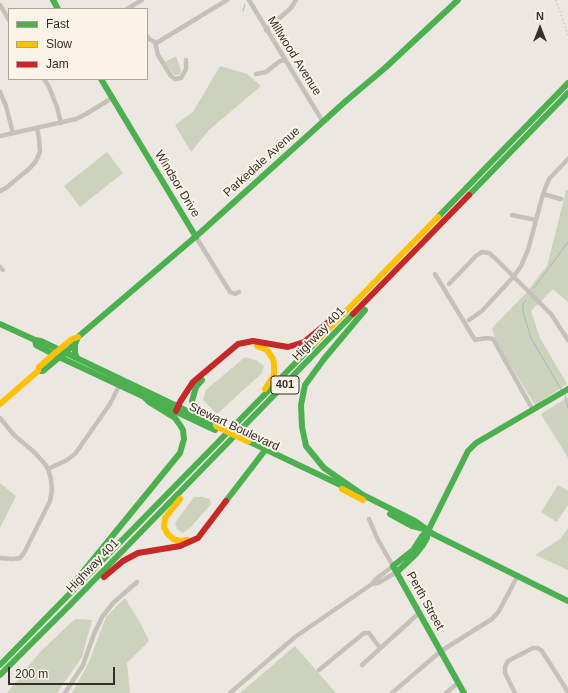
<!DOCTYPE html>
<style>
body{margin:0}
#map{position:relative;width:568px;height:693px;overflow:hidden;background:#ece8e1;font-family:Helvetica,sans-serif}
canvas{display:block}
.legend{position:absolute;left:8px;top:8px;width:140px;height:72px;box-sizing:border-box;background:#f9f3e8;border:1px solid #aba49b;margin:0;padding:5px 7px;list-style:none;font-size:12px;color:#362e28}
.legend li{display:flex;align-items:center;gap:8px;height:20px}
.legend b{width:20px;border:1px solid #aba49b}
.north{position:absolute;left:520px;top:8px;width:40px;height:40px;-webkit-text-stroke:3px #f9f3e8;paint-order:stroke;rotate:0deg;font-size:11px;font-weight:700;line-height:16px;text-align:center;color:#362e28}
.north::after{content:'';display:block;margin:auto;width:14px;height:18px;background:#362e28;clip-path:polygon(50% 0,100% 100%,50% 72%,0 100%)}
.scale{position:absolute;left:8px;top:667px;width:107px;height:18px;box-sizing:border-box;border:2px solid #362e28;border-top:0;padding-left:5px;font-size:12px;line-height:14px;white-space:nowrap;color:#362e28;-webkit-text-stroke:3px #f9f3e8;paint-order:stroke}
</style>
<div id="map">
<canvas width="568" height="693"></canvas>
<ul class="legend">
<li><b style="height:5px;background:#4caf50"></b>Fast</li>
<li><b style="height:5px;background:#ffc107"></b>Slow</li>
<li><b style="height:5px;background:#c62828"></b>Jam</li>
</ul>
<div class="north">N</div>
<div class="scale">200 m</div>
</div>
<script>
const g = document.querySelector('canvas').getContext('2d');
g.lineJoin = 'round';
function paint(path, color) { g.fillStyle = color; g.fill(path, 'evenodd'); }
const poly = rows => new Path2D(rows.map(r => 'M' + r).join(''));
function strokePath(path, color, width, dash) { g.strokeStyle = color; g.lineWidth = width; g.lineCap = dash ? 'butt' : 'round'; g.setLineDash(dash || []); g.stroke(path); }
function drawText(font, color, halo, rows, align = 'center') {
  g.font = font + ' Helvetica,sans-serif'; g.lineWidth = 4; g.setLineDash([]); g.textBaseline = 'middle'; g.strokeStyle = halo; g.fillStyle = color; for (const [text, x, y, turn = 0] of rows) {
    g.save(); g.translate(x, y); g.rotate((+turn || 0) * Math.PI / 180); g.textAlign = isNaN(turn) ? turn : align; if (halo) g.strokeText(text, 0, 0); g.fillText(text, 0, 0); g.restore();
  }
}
paint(poly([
 [176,56,181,70,179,75,174,75,165,62],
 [220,66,247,74,261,86,209,130,191,152,175,125,193,112],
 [107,152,123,173,80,207,64,186],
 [568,190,568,302,553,289,531,311,540,338,567,384,535,405,496,342,492,328,526,293,547,266,566,191],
 [245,357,256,360,264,366,261,374,217,414,203,400,206,390],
 [568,397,568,458,541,414],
 [0,483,16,496,0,528],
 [558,485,568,491,568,505,557,522,541,512],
 [194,497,202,497,210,499,211,504,191,527,183,533,177,529,175,523],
 [568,528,568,570,535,555,560,539],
 [125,598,142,626,149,641,127,663,130,693,72,693,89,662,106,617],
 [75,619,92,620,82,657,57,693,7,693,40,652],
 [295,646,336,693,240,693]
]), '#ccd2bc');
strokePath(poly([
 [243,11,245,4],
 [534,288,568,242],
 [526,300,523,304,523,312,531,338,562,391],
 [565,395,568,408]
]), '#9ebabd', 1);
strokePath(poly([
 [249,0,323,122],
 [0,5,9,20],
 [127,9,142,0],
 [266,30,291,8,296,0],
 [147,36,149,39,155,42,158,42,227,0],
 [155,42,158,55,171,76,175,79,181,78,186,69,186,60],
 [256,74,266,72,280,61,285,60],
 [44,79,49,87,57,107,61,123],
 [0,92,6,106,13,133],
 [0,136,76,119,86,114,112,98],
 [0,191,6,188,30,168,36,161,40,152,39,138,37,129],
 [543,194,561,199],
 [512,215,536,220],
 [196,237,230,292,235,294,239,292],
 [0,267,3,270],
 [435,274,475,340,487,338,493,339,533,410],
 [449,284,476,256,482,252,489,253,495,258,551,314,568,340],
 [469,320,482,311,514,276,521,266,528,250,543,194,549,179,568,159],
 [0,418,14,435,34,452,45,464,48,469,51,479,52,490,50,501,24,553,20,558,12,559,0,558],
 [48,469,67,460,75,454,110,404,120,384],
 [372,584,378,583,397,572],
 [362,665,419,613],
 [319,670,364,633,369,633,380,648],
 [65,693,83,665,94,634,102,617,113,603,137,582],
 [230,693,295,637,372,584,376,579,393,566,377,538,369,519],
 [392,693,441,651,492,619,499,611,518,575],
 [446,693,458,683],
 [515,693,505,673,505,667,508,661,533,648,538,648,542,651,568,692]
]), '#c5c0ba', 4.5);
strokePath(poly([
 [53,0,58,9],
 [101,79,196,237],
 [469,195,568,93],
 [438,217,568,83],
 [0,324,35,340,41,341,206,420],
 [35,340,36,345,59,357,215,430],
 [75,344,75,353,77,358],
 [38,371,43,371,75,344,78,337,201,232,347,100,385,68,458,0],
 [202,380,196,387,192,401,197,410,211,423],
 [248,441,349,489],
 [359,493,415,521,433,534,568,601],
 [363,495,324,468,306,446,302,427,301,405,305,385,324,359,365,310],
 [226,501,266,449],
 [390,514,412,526,424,529],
 [428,531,422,536,413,550,393,566,464,693],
 [397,572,416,554,423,545,427,538,428,531,468,451,476,443,568,389],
 [69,589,180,453,184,439,183,430,180,425,175,418,149,402,144,397],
 [0,665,315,343],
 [0,675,68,607,353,314]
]), '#4caf50', 6);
strokePath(poly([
 [315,343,438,217],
 [257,346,267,350,273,359,274,364,274,375,265,389],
 [0,404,38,371,39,367,54,354,72,339,78,337],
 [342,489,363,500],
 [180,499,165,518,164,527,167,533,173,539,180,541,188,540]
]), '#ffc107', 6);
strokePath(poly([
 [353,314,469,195],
 [176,411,180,402,193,382,238,344,253,341,288,347,304,342,332,319],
 [104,577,123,561,138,553,180,546,198,538,226,501]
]), '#c62828', 6);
strokePath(poly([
 [556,0,568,35]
]), '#ada9a4', 1, [1, 3]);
strokePath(poly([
 [217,426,248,441]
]), '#ffc107', 7);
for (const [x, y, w] of [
 [285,385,28]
]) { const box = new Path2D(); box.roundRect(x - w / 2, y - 9, w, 18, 3); g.fillStyle = '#f9f3e8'; g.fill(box); strokePath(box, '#362e28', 1); }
drawText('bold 11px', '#362e28', null, [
 ["401",285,385]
]);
drawText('12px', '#362e28', '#f9f3e8', [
 ["Millwood Avenue",294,56,58],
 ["Parkedale Avenue",262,162,-42],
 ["Windsor Drive",177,184,59],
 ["Highway 401",319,334,-46],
 ["Stewart Boulevard",234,427,25],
 ["Highway 401",93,566,-46],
 ["Perth Street",425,601,61]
]);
</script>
